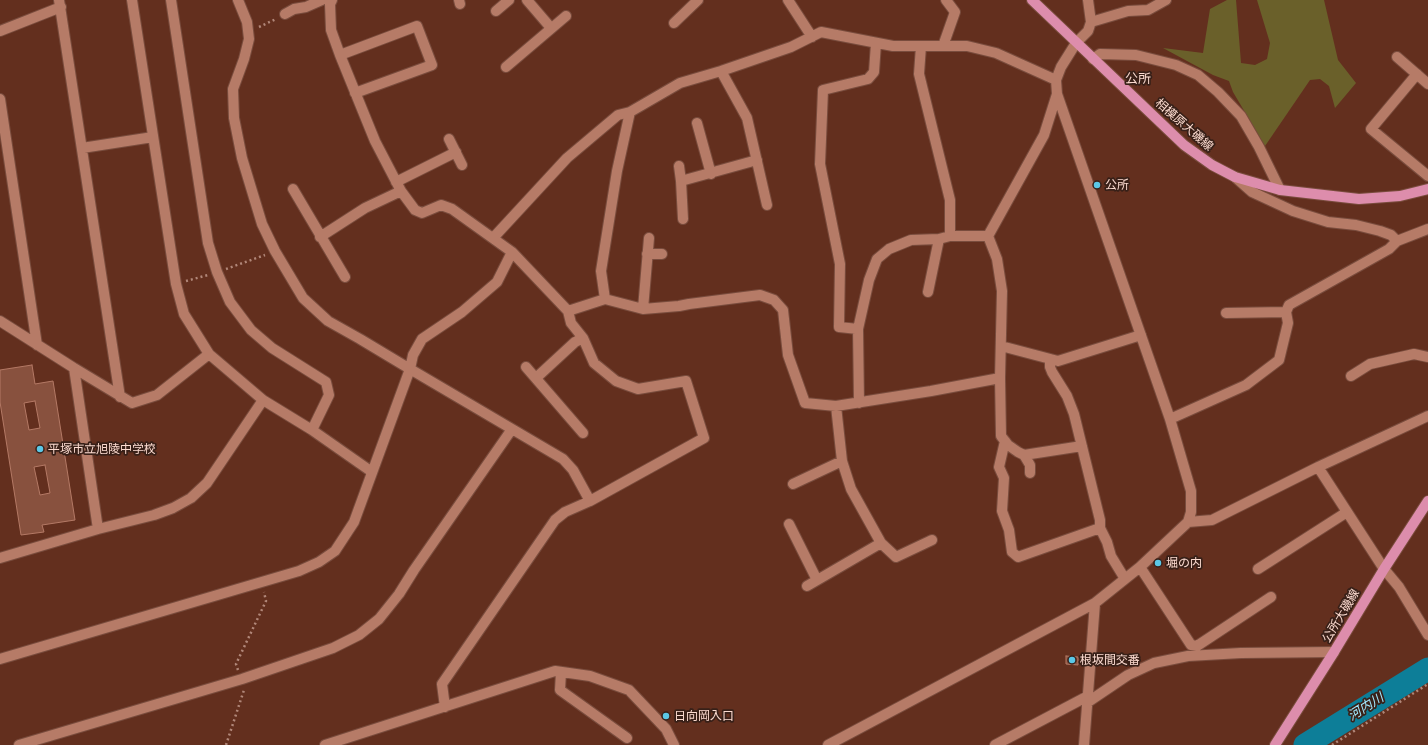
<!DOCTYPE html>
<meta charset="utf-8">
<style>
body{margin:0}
canvas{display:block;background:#632f1e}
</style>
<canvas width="1428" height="745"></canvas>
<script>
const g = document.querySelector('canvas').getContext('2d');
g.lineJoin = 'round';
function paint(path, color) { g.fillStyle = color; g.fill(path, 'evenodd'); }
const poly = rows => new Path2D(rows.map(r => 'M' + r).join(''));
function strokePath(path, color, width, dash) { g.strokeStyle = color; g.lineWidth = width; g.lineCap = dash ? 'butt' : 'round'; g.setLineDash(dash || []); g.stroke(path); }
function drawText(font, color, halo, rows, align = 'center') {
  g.font = font + ' Inter,"Noto Sans JP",sans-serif'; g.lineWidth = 3.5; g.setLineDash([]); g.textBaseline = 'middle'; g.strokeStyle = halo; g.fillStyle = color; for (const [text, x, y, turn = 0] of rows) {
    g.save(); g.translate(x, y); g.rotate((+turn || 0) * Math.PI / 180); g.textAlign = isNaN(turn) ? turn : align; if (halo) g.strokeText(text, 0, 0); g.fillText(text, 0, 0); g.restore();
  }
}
paint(poly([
 [1227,0,1236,0,1241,63,1255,65,1267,59,1270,43,1257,0,1324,0,1338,60,1356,83,1335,108,1329,86,1320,79,1310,80,1265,146,1233,92,1229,81,1213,75,1163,48,1203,53,1210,9]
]), '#6a602a');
strokePath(poly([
 [1305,745,1428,669]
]), '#0d7e98', 23);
const building = poly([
 [32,365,35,384,53,381,75,520,42,525,44,532,21,535,0,402,0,370,32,365],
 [35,401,40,428,29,430,24,403,35,401],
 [45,465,50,493,40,495,34,467,45,465],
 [1066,656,1078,657,1078,665,1066,664,1066,656]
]);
paint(building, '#88513e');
strokePath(building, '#b47965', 1);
const minor = poly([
 [59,0,120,397],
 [132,0,176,284,184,314,209,354,263,400,312,430,372,472],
 [171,0,208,243,217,272,230,302,251,330,272,348,326,382,329,395,312,430],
 [238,0,247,22,249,39,244,59,233,89,234,118,242,158,262,224,275,251,303,298,328,321,360,339,410,369,563,459,573,470,590,501],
 [332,0,330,4,331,30,340,55,375,141,401,191,415,210,422,213,441,205,452,209,512,252,568,311,571,323,583,338,594,363,616,381,638,389,686,381,704,438,590,501,565,512,555,520,442,684,445,707],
 [459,0,460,4],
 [527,0,551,28],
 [788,0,812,37],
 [496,11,509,0],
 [285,14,294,9,306,7,322,0],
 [1091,22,1128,11,1148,10,1166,0],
 [674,23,698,0],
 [0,31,61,7],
 [921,46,919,74,950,200,950,236],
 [943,46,955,12,946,0],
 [340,55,417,26,432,65,355,93],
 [1397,57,1428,84],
 [1093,59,1100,54,1136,55,1176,65,1198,75,1218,92,1241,116,1259,147,1280,190],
 [506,67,566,16],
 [721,71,747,118,767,205],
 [1417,74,1371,129,1428,176],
 [0,99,37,345],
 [697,123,711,174],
 [449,139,462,165],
 [82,148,153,137],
 [679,166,681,181,683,219],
 [681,181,757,160],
 [396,182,456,152],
 [293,189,345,277],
 [320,237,365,208,401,191],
 [494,237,567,158,618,115,630,112,680,83,721,71,791,47,821,32,893,46,967,46,996,53,1056,80],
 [1397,241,1428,229],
 [647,254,662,254],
 [928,292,939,239],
 [605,299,601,271,617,171,630,112],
 [643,309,649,238],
 [568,311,605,299,643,309,679,306,689,304,760,295,774,300,783,310,788,355,805,403,836,406,931,391,1000,378],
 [1226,313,1286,312],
 [0,321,74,368,132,403,157,395,209,354],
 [858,329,839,327,840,264,820,164,823,90,868,79,874,72,876,43],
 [1001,346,1058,361,1141,335],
 [1050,359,1050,367,1052,372,1067,396,1074,414,1100,520,1100,528,1107,542,1111,556,1125,579],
 [526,367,583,433],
 [74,368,98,529],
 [1351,376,1370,364,1414,354,1428,357],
 [536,378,575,342,583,338],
 [859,403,858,329,869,280,877,259,889,249,911,240,939,239,950,236,988,236],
 [836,406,842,461,851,489,881,543,896,557,932,540],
 [1170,419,1246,385,1279,360,1288,323,1286,312,1289,305,1389,249,1397,241,1391,235,1380,231,1356,225,1328,222,1293,211,1252,192,1235,177],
 [1005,441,999,467,1004,478,1002,511,1009,530,1012,552,1018,557,1100,528],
 [1024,455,1082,446],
 [1318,467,1384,569,1399,587,1428,635],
 [1030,473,1030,465,1024,455,1018,452,1008,445,1001,436,1000,378,1002,291,997,259,988,236,1044,135,1057,94],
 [793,484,842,461],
 [1188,522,1212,520,1318,467,1428,416],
 [789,524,817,580],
 [0,558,98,529,154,515,173,508,191,498,207,483,263,400],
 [1140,567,1191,645,1197,646,1271,597],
 [1258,569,1347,512],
 [807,586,881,543],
 [0,659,299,571,319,562,335,551,354,522,410,369,413,355,422,339,462,312,497,282,512,252],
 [561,672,560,690,627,738],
 [1088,702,1128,675,1154,663,1188,656,1241,653,1334,652],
 [19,745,242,679,333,648,359,635,379,619,399,594,414,570,512,429],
 [325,745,555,671,590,676,629,690,666,729,674,745],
 [828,745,1095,603,1140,567,1188,522,1191,512,1191,491,1170,419,1057,94,1056,80,1061,67,1076,43,1088,31,1091,22,1088,0],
 [995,745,1088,696],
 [1084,745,1095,603]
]);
const major = poly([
 [1032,0,1184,145,1212,165,1235,177,1280,190,1359,199,1400,196,1428,189],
 [1275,745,1334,652,1384,569,1428,501]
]);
strokePath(minor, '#794c3d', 12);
strokePath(major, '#794c3d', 12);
strokePath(poly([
 [259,27,276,19],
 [226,269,265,255],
 [186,281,208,275],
 [238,670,236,664,266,601,264,592],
 [226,745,244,690],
 [1332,745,1428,684]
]), '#b18779', 2.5, [2, 3]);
strokePath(minor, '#b67b67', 10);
strokePath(major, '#dd8dac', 10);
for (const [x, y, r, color] of [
 [1097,185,4,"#5bc8e6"],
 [40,449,4,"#5bc8e6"],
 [1158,563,4,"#5bc8e6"],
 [1072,660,4,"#5bc8e6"],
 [666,716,4,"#5bc8e6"]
]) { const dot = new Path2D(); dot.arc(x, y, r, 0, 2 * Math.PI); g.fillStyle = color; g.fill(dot); strokePath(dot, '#382018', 1.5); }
drawText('12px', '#fcdbd0', '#382018', [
 ["相模原大磯線",1184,125,41],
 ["公所大磯線",1341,616,-59]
]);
drawText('12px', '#fcdbd0', '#382018', [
 ["公所",1105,185],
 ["平塚市立旭陵中学校",48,449],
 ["堀の内",1166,563],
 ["根坂間交番",1080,660],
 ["日向岡入口",674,716]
], 'left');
drawText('13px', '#fcdbd0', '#382018', [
 ["公所",1138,79]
]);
drawText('italic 13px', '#a2e9ff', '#382018', [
 ["河内川",1366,707,-32]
]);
</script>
